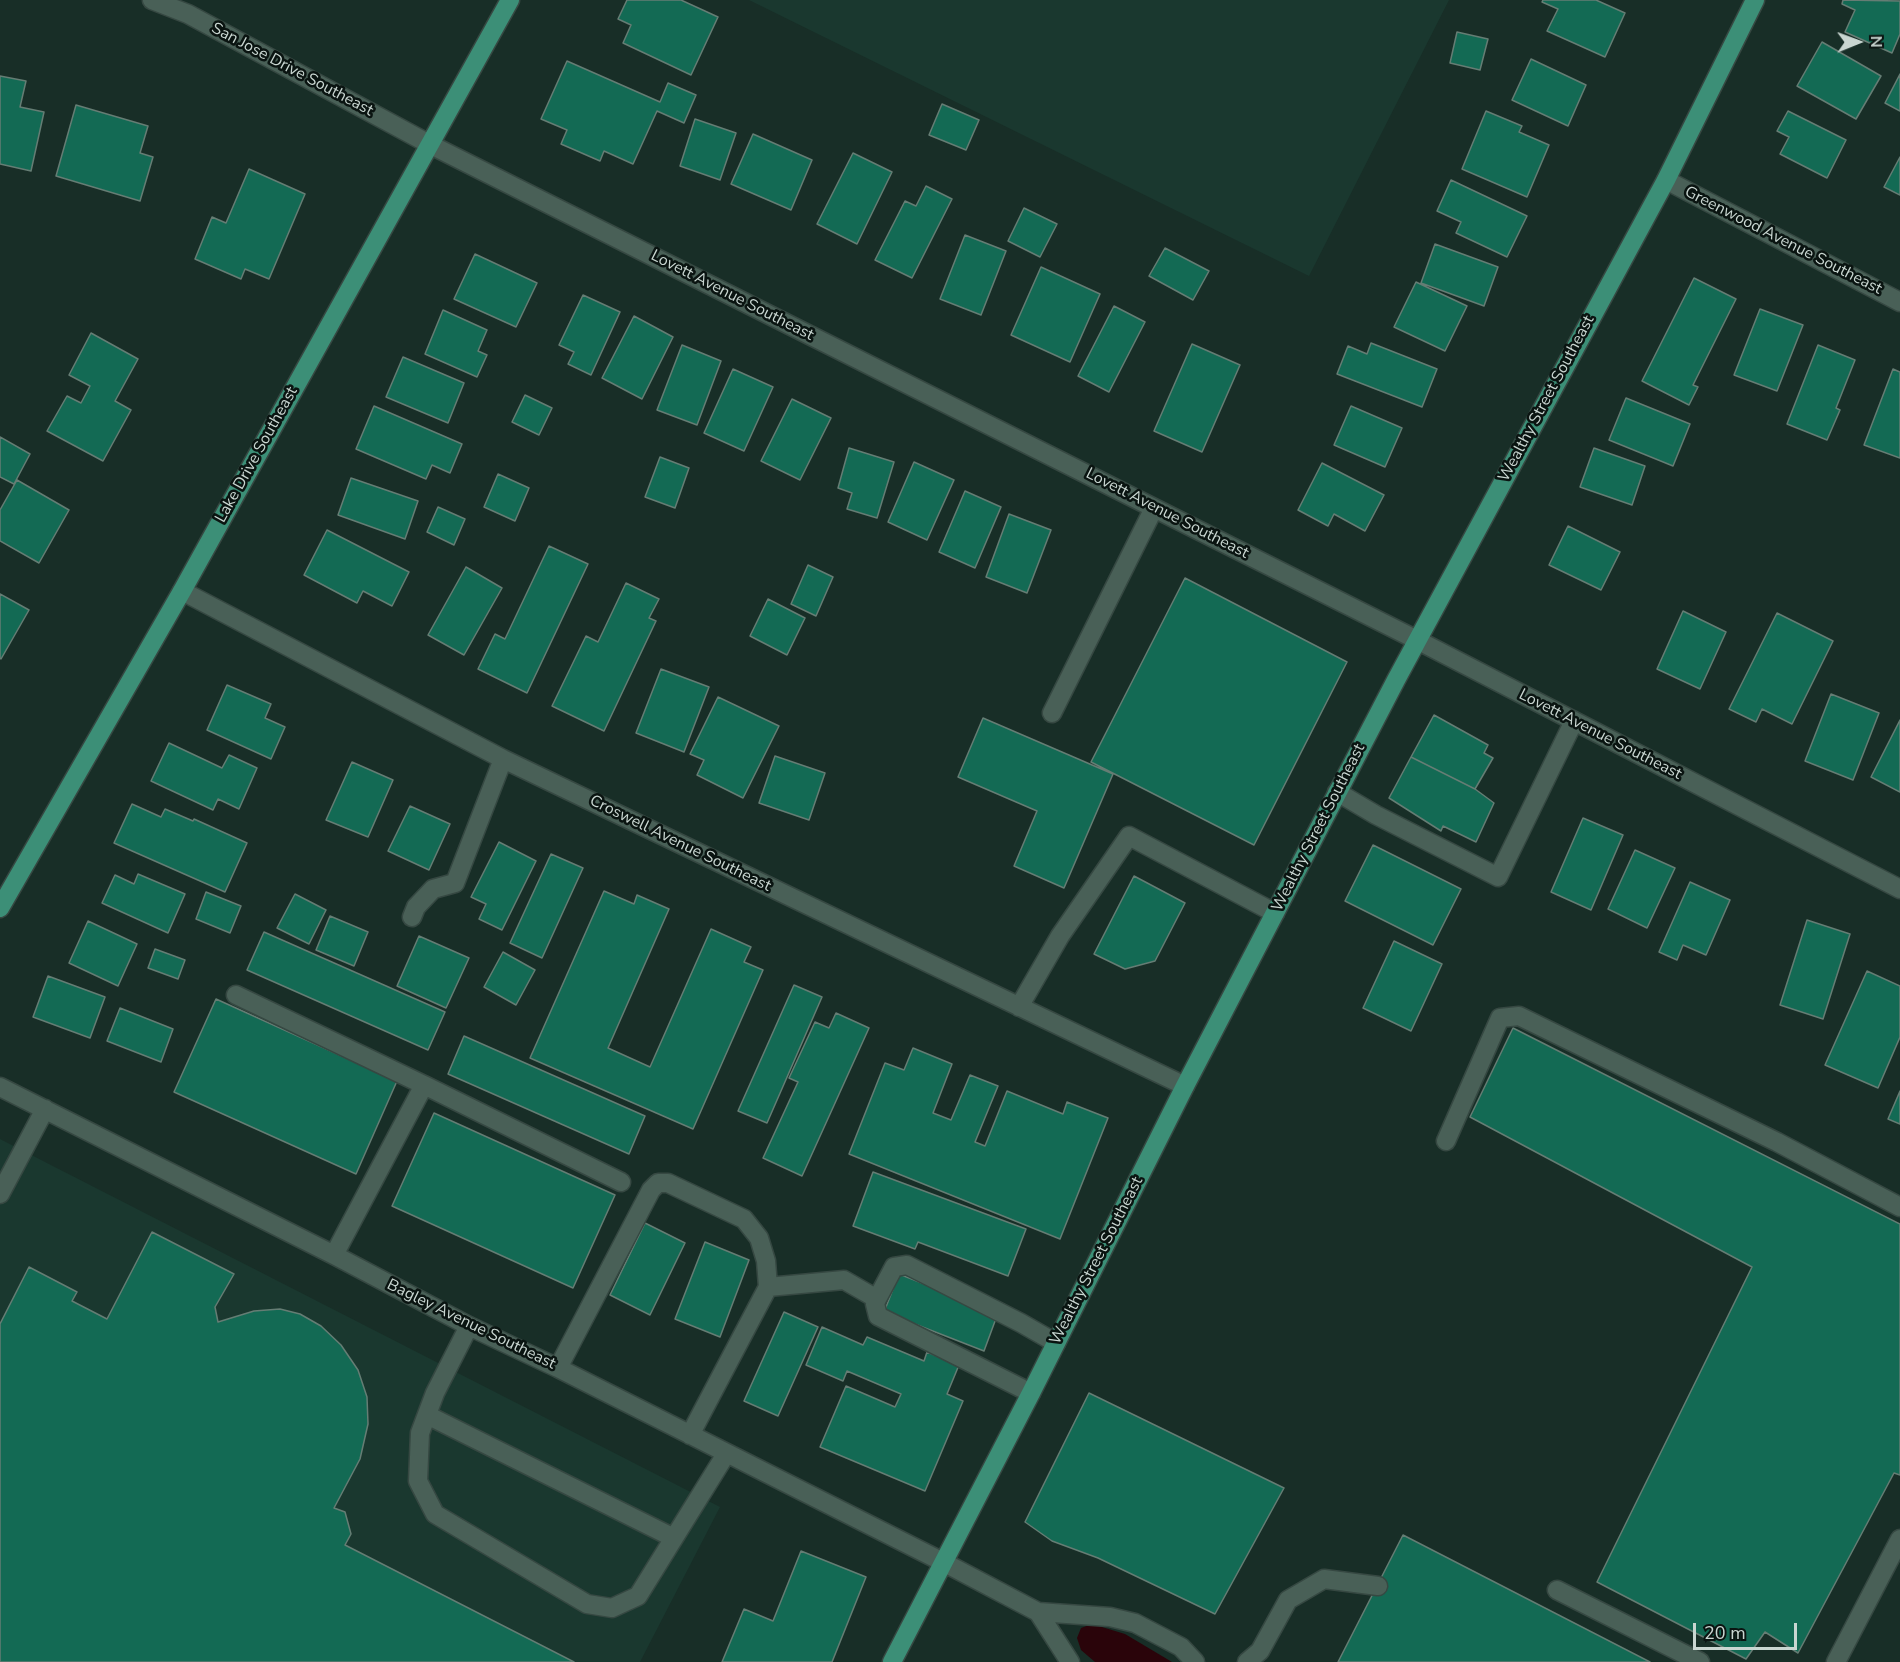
<!DOCTYPE html>
<style>
body{margin:0}
#map{position:relative;width:1900px;height:1662px;overflow:hidden;background:#182e27;font-family:"Nunito Sans",sans-serif}
canvas{display:block}
.north{position:absolute;left:1828px;top:12px;width:60px;height:60px;-webkit-text-stroke:4px #0a1411;paint-order:stroke;rotate:89deg;font-size:16px;font-weight:700;line-height:24px;text-align:center;color:#c9d6d1}
.north::after{content:'';display:block;margin:auto;width:21px;height:27px;background:#c9d6d1;clip-path:polygon(50% 0,100% 100%,50% 72%,0 100%)}
.scale{position:absolute;left:1693px;top:1623px;width:104px;height:27px;box-sizing:border-box;border:3px solid #c9d6d1;border-top:0;padding-left:8px;font-size:18px;line-height:21px;white-space:nowrap;color:#c9d6d1;-webkit-text-stroke:4px #0a1411;paint-order:stroke}
</style>
<div id="map">
<canvas width="1900" height="1662"></canvas>
<div class="north">N</div>
<div class="scale">20 m</div>
</div>
<script>
const g = document.querySelector('canvas').getContext('2d');
g.lineJoin = 'round';
function paint(path, color) { g.fillStyle = color; g.fill(path, 'evenodd'); }
const poly = rows => new Path2D(rows.map(r => 'M' + r).join(''));
function strokePath(path, color, width, dash) { g.strokeStyle = color; g.lineWidth = width; g.lineCap = dash ? 'butt' : 'round'; g.setLineDash(dash || []); g.stroke(path); }
function drawText(font, color, halo, rows, align = 'center') {
  g.font = font + ' "Nunito Sans",sans-serif'; g.lineWidth = 5; g.setLineDash([]); g.textBaseline = 'middle'; g.strokeStyle = halo; g.fillStyle = color; for (const [text, x, y, turn = 0] of rows) {
    g.save(); g.translate(x, y); g.rotate((+turn || 0) * Math.PI / 180); g.textAlign = isNaN(turn) ? turn : align; if (halo) g.strokeText(text, 0, 0); g.fillText(text, 0, 0); g.restore();
  }
}
paint(poly([
 [749,0,1449,0,1309,276],
 [0,1139,720,1507,640,1662,0,1662]
]), '#1a382f');
paint(poly([
 [1092,1624,1125,1634,1172,1662,1095,1662,1081,1650,1077,1638,1081,1628]
]), '#2a040a');
const building = poly([
 [627,0,681,0,718,17,691,75,623,43,631,25,618,19,627,0],
 [1543,0,1596,0,1625,13,1605,57,1547,31,1558,9,1542,2,1543,0],
 [1843,0,1900,1,1900,34,1892,53,1845,32,1855,10,1842,4,1843,0],
 [1457,32,1488,39,1480,70,1450,63,1457,32],
 [1822,42,1881,76,1856,119,1797,86,1822,42],
 [1531,59,1586,85,1568,126,1512,100,1531,59],
 [567,61,660,102,668,83,696,95,684,123,657,111,633,164,604,151,600,161,561,144,567,130,541,119,567,61],
 [1900,74,1900,111,1885,103,1900,74],
 [0,76,26,81,20,107,44,112,31,171,0,164,0,76],
 [942,104,979,120,966,150,929,135,942,104],
 [76,105,148,126,140,153,153,157,140,201,56,176,76,105],
 [1486,111,1522,126,1519,132,1549,145,1527,197,1462,169,1486,111],
 [1788,111,1846,140,1827,178,1780,154,1789,137,1777,131,1788,111],
 [695,119,736,133,720,180,680,166,695,119],
 [753,134,812,160,791,210,731,184,753,134],
 [853,153,892,172,857,244,817,224,853,153],
 [1900,157,1900,195,1884,187,1900,157],
 [249,169,305,194,269,279,245,269,241,279,195,259,212,217,226,223,249,169],
 [1451,180,1527,216,1507,257,1456,233,1461,222,1437,211,1451,180],
 [926,186,952,199,912,278,875,260,905,201,916,206,926,186],
 [1024,208,1057,224,1040,257,1008,241,1024,208],
 [965,235,1006,251,981,315,940,299,965,235],
 [1435,244,1498,267,1484,306,1421,283,1435,244],
 [1165,248,1209,271,1193,300,1149,276,1165,248],
 [475,254,537,283,516,327,454,299,475,254],
 [1041,267,1100,294,1070,362,1011,335,1041,267],
 [1694,278,1736,299,1693,385,1698,387,1689,405,1642,381,1694,278],
 [1416,282,1467,306,1445,351,1394,327,1416,282],
 [583,295,620,312,591,375,568,364,574,352,559,345,583,295],
 [1114,306,1145,322,1109,392,1078,376,1114,306],
 [1760,309,1803,325,1777,391,1734,375,1760,309],
 [443,310,487,330,478,351,487,355,477,377,425,354,443,310],
 [634,316,673,337,642,399,602,378,634,316],
 [91,333,138,359,115,401,131,410,103,461,47,431,67,396,81,403,90,386,69,375,91,333],
 [1371,343,1437,369,1422,407,1337,374,1348,346,1367,354,1371,343],
 [1192,344,1240,365,1202,452,1154,431,1192,344],
 [682,345,721,361,697,425,657,410,682,345],
 [1818,345,1855,360,1836,408,1840,410,1827,440,1787,424,1818,345],
 [403,357,464,383,448,423,386,397,403,357],
 [733,369,773,387,744,451,704,433,733,369],
 [1893,369,1900,372,1900,458,1864,445,1893,369],
 [525,395,552,408,539,435,512,422,525,395],
 [1626,398,1690,424,1673,466,1609,440,1626,398],
 [792,399,831,418,800,480,761,461,792,399],
 [374,406,462,444,450,473,432,465,426,479,356,449,374,406],
 [1351,406,1402,428,1385,467,1334,445,1351,406],
 [0,437,30,454,14,484,0,477,0,437],
 [849,448,894,462,877,518,847,509,852,493,838,488,849,448],
 [1594,448,1645,466,1632,505,1580,487,1594,448],
 [660,457,689,468,675,508,645,497,660,457],
 [914,462,954,480,927,540,888,522,914,462],
 [1322,463,1384,495,1365,531,1334,514,1328,526,1298,510,1322,463],
 [498,474,529,488,515,521,484,507,498,474],
 [351,478,418,501,405,539,338,515,351,478],
 [17,480,69,510,39,563,0,541,0,510,17,480],
 [965,491,1001,507,975,568,939,552,965,491],
 [438,507,465,519,454,545,427,532,438,507],
 [1009,514,1051,530,1027,593,986,577,1009,514],
 [1568,526,1620,552,1601,590,1549,565,1568,526],
 [327,530,409,572,392,606,363,591,357,603,304,575,327,530],
 [549,546,588,564,527,693,478,669,495,634,505,639,549,546],
 [808,565,833,577,816,616,791,604,808,565],
 [466,567,502,588,464,655,428,635,466,567],
 [1185,578,1347,662,1254,845,1091,762,1185,578],
 [626,583,659,599,649,618,656,621,604,731,552,706,586,636,598,642,626,583],
 [0,594,29,610,1,659,0,658,0,594],
 [768,599,805,618,787,655,750,636,768,599],
 [1683,611,1726,632,1700,689,1657,669,1683,611],
 [1777,613,1833,641,1792,724,1762,709,1756,722,1729,709,1777,613],
 [661,669,709,687,684,752,636,733,661,669],
 [227,685,271,704,265,718,285,727,271,759,207,730,227,685],
 [1831,694,1879,713,1853,780,1805,761,1831,694],
 [718,697,779,726,743,798,697,775,704,760,690,754,718,697],
 [1434,715,1488,745,1484,753,1493,758,1475,789,1411,757,1434,715],
 [983,718,1113,774,1064,888,1014,866,1037,811,958,777,983,718],
 [1900,720,1900,792,1871,777,1900,720],
 [169,743,222,768,229,755,257,768,239,809,218,799,213,810,151,781,169,743],
 [775,756,825,773,809,820,759,803,775,756],
 [1411,757,1475,789,1494,803,1476,842,1443,826,1441,831,1389,798,1411,757],
 [352,762,393,780,368,837,326,820,352,762],
 [132,804,161,817,165,809,193,821,194,819,247,843,225,892,114,843,132,804],
 [410,806,450,824,429,870,388,851,410,806],
 [1583,818,1623,835,1591,910,1551,892,1583,818],
 [499,842,536,861,502,930,479,919,486,904,471,897,499,842],
 [1373,845,1461,889,1433,945,1345,901,1373,845],
 [1635,850,1675,868,1647,928,1608,909,1635,850],
 [551,854,583,868,542,958,510,943,551,854],
 [138,874,185,894,168,933,102,903,115,875,134,884,138,874],
 [1134,876,1185,903,1155,961,1125,969,1094,954,1134,876],
 [1690,882,1730,900,1706,955,1683,945,1677,960,1659,952,1690,882],
 [604,891,634,904,637,895,669,909,608,1048,650,1067,711,929,751,947,744,962,763,970,693,1129,530,1058,604,891],
 [206,892,241,906,230,933,196,919,206,892],
 [295,894,326,910,309,944,277,928,295,894],
 [330,916,368,932,354,966,316,950,330,916],
 [1807,920,1850,934,1823,1019,1780,1005,1807,920],
 [88,921,137,944,118,986,69,963,88,921],
 [264,932,445,1012,428,1050,247,970,264,932],
 [419,936,469,958,446,1008,397,986,419,936],
 [1394,941,1442,964,1411,1031,1363,1008,1394,941],
 [155,949,185,960,178,979,148,968,155,949],
 [503,952,535,970,516,1005,484,987,503,952],
 [1867,971,1900,986,1900,1037,1878,1088,1825,1065,1867,971],
 [48,976,105,997,90,1038,33,1017,48,976],
 [794,985,822,997,767,1123,738,1111,794,985],
 [216,999,397,1081,356,1174,174,1092,216,999],
 [120,1008,173,1029,161,1062,107,1041,120,1008],
 [836,1013,869,1028,802,1176,763,1158,798,1082,789,1078,815,1022,829,1028,836,1013],
 [1513,1028,1900,1224,1900,1475,1894,1473,1798,1653,1765,1632,1746,1659,1597,1582,1752,1267,1470,1117,1513,1028],
 [464,1036,645,1116,629,1154,448,1074,464,1036],
 [913,1048,952,1064,933,1113,951,1120,970,1075,998,1086,975,1142,985,1146,1007,1091,1063,1114,1067,1102,1108,1118,1060,1239,849,1154,885,1063,904,1070,913,1048],
 [1900,1091,1900,1124,1888,1119,1900,1091],
 [434,1113,615,1195,573,1288,392,1206,434,1113],
 [873,1172,1026,1229,1008,1276,918,1242,915,1249,853,1226,873,1172],
 [645,1223,685,1243,650,1315,610,1295,645,1223],
 [152,1232,234,1274,215,1307,218,1322,254,1311,280,1309,300,1314,321,1326,341,1345,358,1370,367,1397,368,1424,360,1459,334,1508,345,1512,351,1534,345,1545,574,1662,0,1662,0,1324,29,1267,77,1292,72,1301,107,1319,152,1232],
 [705,1242,749,1260,720,1337,675,1319,705,1242],
 [899,1274,998,1313,984,1351,884,1312,899,1274],
 [784,1312,818,1327,778,1416,744,1401,784,1312],
 [822,1327,863,1345,867,1337,924,1361,927,1352,959,1365,947,1394,963,1401,925,1491,820,1447,846,1386,895,1407,901,1394,847,1371,843,1381,806,1365,822,1327],
 [1089,1393,1284,1488,1215,1614,1098,1558,1052,1541,1025,1522,1089,1393],
 [1403,1535,1650,1662,1338,1662,1403,1535],
 [801,1551,866,1577,832,1662,722,1662,744,1609,773,1621,801,1551]
]);
paint(building, '#136a54');
strokePath(building, '#657d74', 1.5);
const minor = poly([
 [152,0,188,14,431,145,1417,640,1900,889],
 [1666,180,1900,302],
 [182,591,503,759,1185,1086],
 [1052,713,1154,508],
 [1337,792,1376,815,1498,877,1574,721],
 [412,917,416,907,433,889,455,883,503,759],
 [236,995,424,1085],
 [1019,1007,1060,936,1129,836,1275,913],
 [0,1087,334,1255,469,1326,558,1368,943,1562,1038,1612,1110,1617,1135,1623,1181,1647,1195,1662],
 [1446,1141,1500,1018,1519,1016,1777,1142,1900,1207],
 [0,1194,45,1109],
 [334,1255,424,1085,621,1182],
 [768,1287,844,1280,877,1299],
 [469,1326,435,1393,420,1433,418,1481,435,1514,587,1604,612,1608,638,1596,726,1454],
 [558,1368,651,1190,658,1183,668,1183,744,1219,759,1238,766,1261,768,1287,690,1435],
 [1031,1393,878,1316,875,1304,877,1299,894,1267,907,1265,1021,1323,1056,1343],
 [427,1415,674,1538],
 [1557,1590,1700,1662],
 [1038,1612,1070,1662],
 [1247,1662,1260,1651,1288,1600,1324,1579,1378,1586],
 [1836,1662,1900,1539]
]);
const major = poly([
 [0,908,182,591,510,0],
 [892,1662,1031,1393,1185,1086,1396,680,1666,180,1755,0]
]);
strokePath(minor, '#364842', 21);
strokePath(major, '#364842', 21);
strokePath(minor, '#496057', 18);
strokePath(major, '#3c8f77', 18);
drawText('16px', '#c9d6d1', '#0a1411', [
 ["San Jose Drive Southeast",292,70,28],
 ["Greenwood Avenue Southeast",1783,241,27],
 ["Lovett Avenue Southeast",732,296,27],
 ["Wealthy Street Southeast",1547,399,-62],
 ["Lake Drive Southeast",257,455,-61],
 ["Lovett Avenue Southeast",1167,514,27],
 ["Lovett Avenue Southeast",1600,735,27],
 ["Wealthy Street Southeast",1319,828,-63],
 ["Croswell Avenue Southeast",680,844,26],
 ["Wealthy Street Southeast",1097,1261,-63],
 ["Bagley Avenue Southeast",471,1325,26]
]);
</script>
